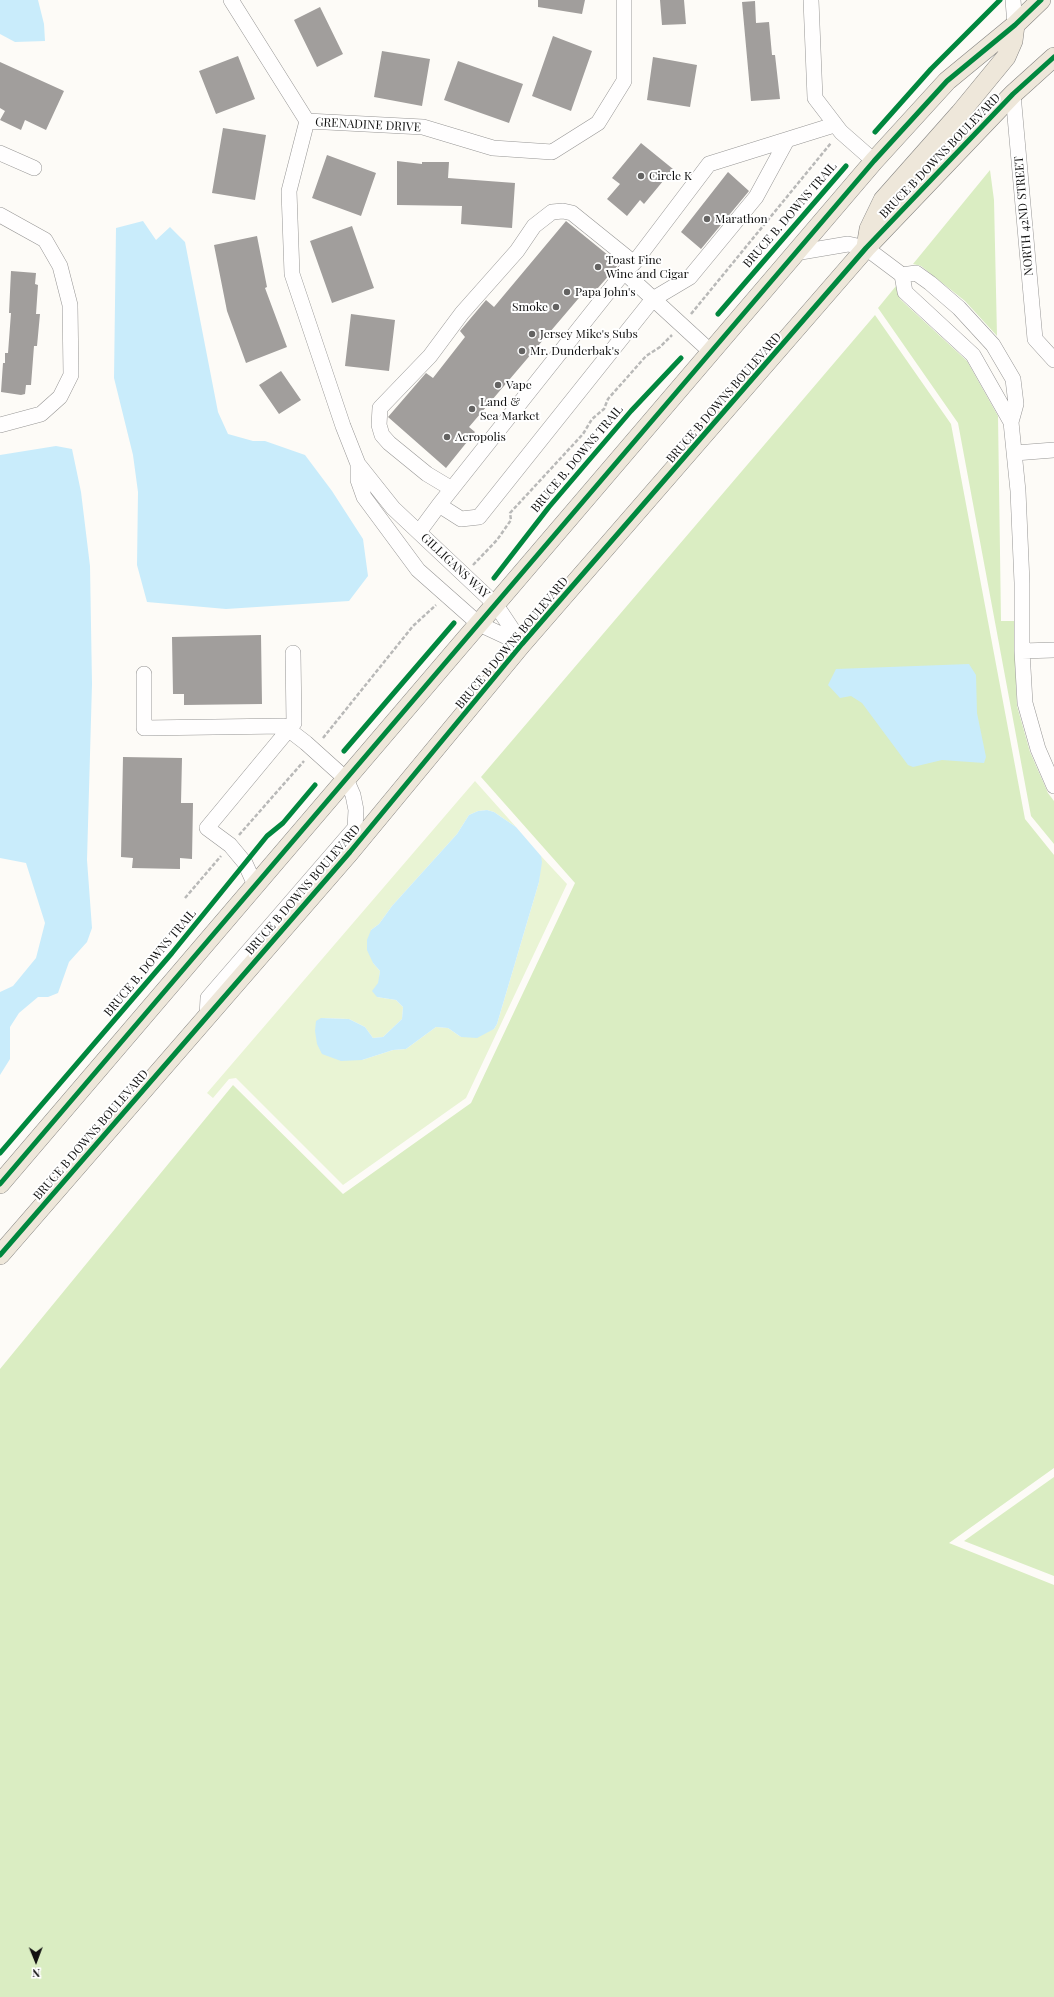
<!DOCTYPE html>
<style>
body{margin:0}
#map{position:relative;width:1054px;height:1997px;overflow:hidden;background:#fdfbf7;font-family:"Playfair Display",serif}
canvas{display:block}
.north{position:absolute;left:16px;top:1941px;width:40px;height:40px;-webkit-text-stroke:3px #fff;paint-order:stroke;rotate:179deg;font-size:11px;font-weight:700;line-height:16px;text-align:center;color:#111}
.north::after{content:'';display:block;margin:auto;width:14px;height:18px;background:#111;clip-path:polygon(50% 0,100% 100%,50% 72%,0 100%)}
</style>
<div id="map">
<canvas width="1054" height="1997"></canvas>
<div class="north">N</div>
</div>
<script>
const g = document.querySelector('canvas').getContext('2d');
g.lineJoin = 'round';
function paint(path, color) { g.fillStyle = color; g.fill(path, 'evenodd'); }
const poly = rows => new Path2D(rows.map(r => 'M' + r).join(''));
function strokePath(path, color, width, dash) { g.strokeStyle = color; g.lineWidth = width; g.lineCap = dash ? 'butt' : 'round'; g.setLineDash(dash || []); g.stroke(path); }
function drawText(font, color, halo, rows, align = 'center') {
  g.font = font + ' "Playfair Display",serif'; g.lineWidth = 4; g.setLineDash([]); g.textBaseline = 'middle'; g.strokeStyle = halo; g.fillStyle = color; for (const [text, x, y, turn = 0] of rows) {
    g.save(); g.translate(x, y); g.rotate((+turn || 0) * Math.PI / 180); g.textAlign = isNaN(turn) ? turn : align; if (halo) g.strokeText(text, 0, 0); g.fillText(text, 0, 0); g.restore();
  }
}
paint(poly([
 [475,781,516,827,494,812,487,810,478,811,469,815,457,834,392,906,379,924,371,930,373,963,380,971,377,997,396,1000,403,1007,402,1019,383,1037,373,1038,365,1027,349,1019,321,1018,362,1060,393,1050,406,1049,436,1027,448,1028,461,1037,494,1029,497,1024,539,882,541,856,567,884,466,1098,343,1185,236,1078,229,1079,213,1098,207,1093]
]), '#e9f4d4');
paint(poly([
 [990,170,994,200,997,336,965,301,921,266,913,264],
 [896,286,900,299,967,361,998,416,1001,621,1014,621,1017,706,1030,752,1048,793,1054,801,1054,844,1031,816,958,423,878,308],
 [875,315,951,424,1025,819,1054,855,1054,1468,949,1543,1054,1585,1054,1997,0,1997,0,1369,233,1085,343,1194,471,1103,575,883,481,777],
 [1054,1477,1054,1576,964,1541]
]), '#daedc2');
paint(poly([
 [0,0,38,0,44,24,45,41,15,42,0,34],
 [143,221,156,240,170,227,185,242,218,412,228,434,253,441,265,441,305,455,332,491,363,539,368,576,349,601,226,609,147,602,137,565,138,492,133,455,114,378,116,228],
 [56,446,72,449,81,492,90,566,92,684,87,860,92,928,87,942,69,962,58,993,48,997,38,997,19,1013,10,1027,10,1059,0,1075,0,992,13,986,36,958,45,923,26,863,0,858,0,455],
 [969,664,976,675,977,713,986,757,984,763,942,760,913,767,908,765,862,703,851,696,840,698,828,685,836,669],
 [487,810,494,812,516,827,541,856,542,862,539,882,497,1024,494,1029,477,1038,461,1037,448,1028,436,1027,406,1049,393,1050,362,1060,341,1061,322,1054,317,1044,315,1031,316,1021,321,1018,349,1019,365,1027,373,1038,383,1037,402,1019,403,1007,396,1000,377,997,372,991,378,983,380,971,373,963,367,950,367,940,371,930,379,924,392,906,457,834,469,815,478,811]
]), '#c9ecfb');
paint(poly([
 [538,0,585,0,582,14,538,7],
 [660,0,684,0,686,24,662,25],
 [755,1,756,23,769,22,772,55,775,55,780,99,751,101,742,2],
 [320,7,343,54,317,67,294,20],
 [553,36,592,51,571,111,532,96],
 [382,51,430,59,422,106,374,97],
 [238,56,255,99,216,114,199,71],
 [653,57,697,65,690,107,647,100],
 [458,61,523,84,509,123,444,100],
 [0,62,64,91,46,130,25,120,21,130,0,120,5,111,0,108],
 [223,128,266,135,255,200,212,193],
 [641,143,673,169,644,204,640,200,627,216,607,199,620,184,612,178],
 [327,155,376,173,361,216,312,198],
 [397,161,422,164,422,162,449,162,448,178,515,183,512,228,461,224,462,206,397,205],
 [728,172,749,191,701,249,681,232],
 [566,221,619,264,590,297,584,292,469,427,475,432,446,468,388,417,426,373,433,378,465,337,460,331,486,300,494,307],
 [352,226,374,288,332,303,310,241],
 [257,236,267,287,265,288,287,347,246,363,227,311,214,245],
 [11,271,36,273,35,284,38,285,36,314,40,314,37,346,34,346,31,385,26,385,25,394,21,395,1,392,3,363,5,363,5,353,8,353,11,313,9,313],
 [351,314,395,320,389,371,345,366],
 [281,371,301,400,279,414,259,385],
 [261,635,262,704,184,705,184,694,173,694,172,637],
 [123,757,182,758,181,803,193,803,192,859,180,858,180,869,132,868,133,858,121,857]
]), '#a19e9c');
const minor = poly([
 [231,0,307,121],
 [811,0,815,98,841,132,874,161],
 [1013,0,1015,25],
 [1013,94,1035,339,1054,360],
 [307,121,289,191,292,274,343,426,358,464,393,508,496,605,522,644],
 [307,121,423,127,493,148,552,152,598,123,624,81,624,0],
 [0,153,34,168],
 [0,215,45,240,60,266,70,305,71,375,60,397,41,414,0,425],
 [795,253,848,244,866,248,902,275,916,273,930,283,959,308,993,345,1013,379,1016,404,1011,422],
 [624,272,711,352],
 [902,275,905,292,973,355,1011,422,1018,491,1022,583,1022,651,1025,703,1038,749,1054,786],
 [1015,453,1054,450],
 [358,464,358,480,364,497,418,570,479,624,522,644],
 [452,489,427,474,389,443,382,435,379,425,380,408,430,356,462,313,517,251,534,226,552,212,563,211,572,213,634,263],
 [439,505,624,272,634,263,709,164,834,125],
 [419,532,439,505,461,519,479,517,653,299,690,277,756,197,787,140],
 [1022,651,1054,650],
 [144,674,144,728,284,726,306,743,346,779,353,795,356,810,355,828,208,998,207,1017],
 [255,885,245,863,230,845,207,828,294,723,293,653]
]);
const major = poly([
 [866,247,869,229,883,200,960,113,1006,57,1013,41,1015,25],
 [0,1184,874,161,947,81,1015,25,1041,0],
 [0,1255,350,852,522,644,866,248,1013,94,1054,57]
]);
strokePath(minor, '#979695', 16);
strokePath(major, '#858482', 20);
strokePath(poly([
 [691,314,831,143],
 [473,565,497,540,511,520,510,513,583,434,592,419,604,409,608,399,646,356,660,347,672,335],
 [323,738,413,626,436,605],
 [239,835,304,761],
 [185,898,221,856]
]), '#b9b9b8', 2.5, [4, 2]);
strokePath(minor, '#fffefe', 15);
strokePath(major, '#eee7da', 19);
strokePath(poly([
 [875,132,931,69,1000,0],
 [718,314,846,166],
 [494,578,549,507,631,411,681,358],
 [344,751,454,623],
 [0,1153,172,953,267,836,283,823,315,785],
 [0,1184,874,161,947,81,1015,25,1041,0],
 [0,1255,350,852,522,644,866,248,1013,94,1054,57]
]), '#00873e', 5);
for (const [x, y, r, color] of [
 [641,176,4,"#646362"],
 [707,219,4,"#646362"],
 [598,267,4,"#646362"],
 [567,292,4,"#646362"],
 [556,307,4,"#646362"],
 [532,334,4,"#646362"],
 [522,351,4,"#646362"],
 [498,385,4,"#646362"],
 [472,409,4,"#646362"],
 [447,437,4,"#646362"]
]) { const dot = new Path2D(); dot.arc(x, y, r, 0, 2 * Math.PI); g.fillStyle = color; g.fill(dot); strokePath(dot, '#fff', 1.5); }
drawText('12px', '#111', '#fff', [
 ["GRENADINE DRIVE",368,125,3],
 ["BRUCE B DOWNS BOULEVARD",940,156,-46],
 ["BRUCE B. DOWNS TRAIL",790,215,-49],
 ["NORTH 42ND STREET",1024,216,-95],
 ["BRUCE B DOWNS BOULEVARD",724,398,-49],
 ["BRUCE B. DOWNS TRAIL",577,459,-50],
 ["GILLIGANS WAY",455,566,43],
 ["BRUCE B DOWNS BOULEVARD",512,643,-50],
 ["BRUCE B DOWNS BOULEVARD",303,890,-49],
 ["BRUCE B. DOWNS TRAIL",150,963,-50],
 ["BRUCE B DOWNS BOULEVARD",91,1135,-49]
]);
drawText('12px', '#111', '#fff', [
 ["Circle K",649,176],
 ["Marathon",715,219],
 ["Toast Fine",606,260],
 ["Wine and Cigar",606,274],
 ["Papa John's",575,292],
 ["Smoke",548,307,"right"],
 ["Jersey Mike's Subs",540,334],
 ["Mr. Dunderbak's",530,351],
 ["Vape",506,385],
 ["Land &",480,402],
 ["Sea Market",480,416],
 ["Acropolis",455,437]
], 'left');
</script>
